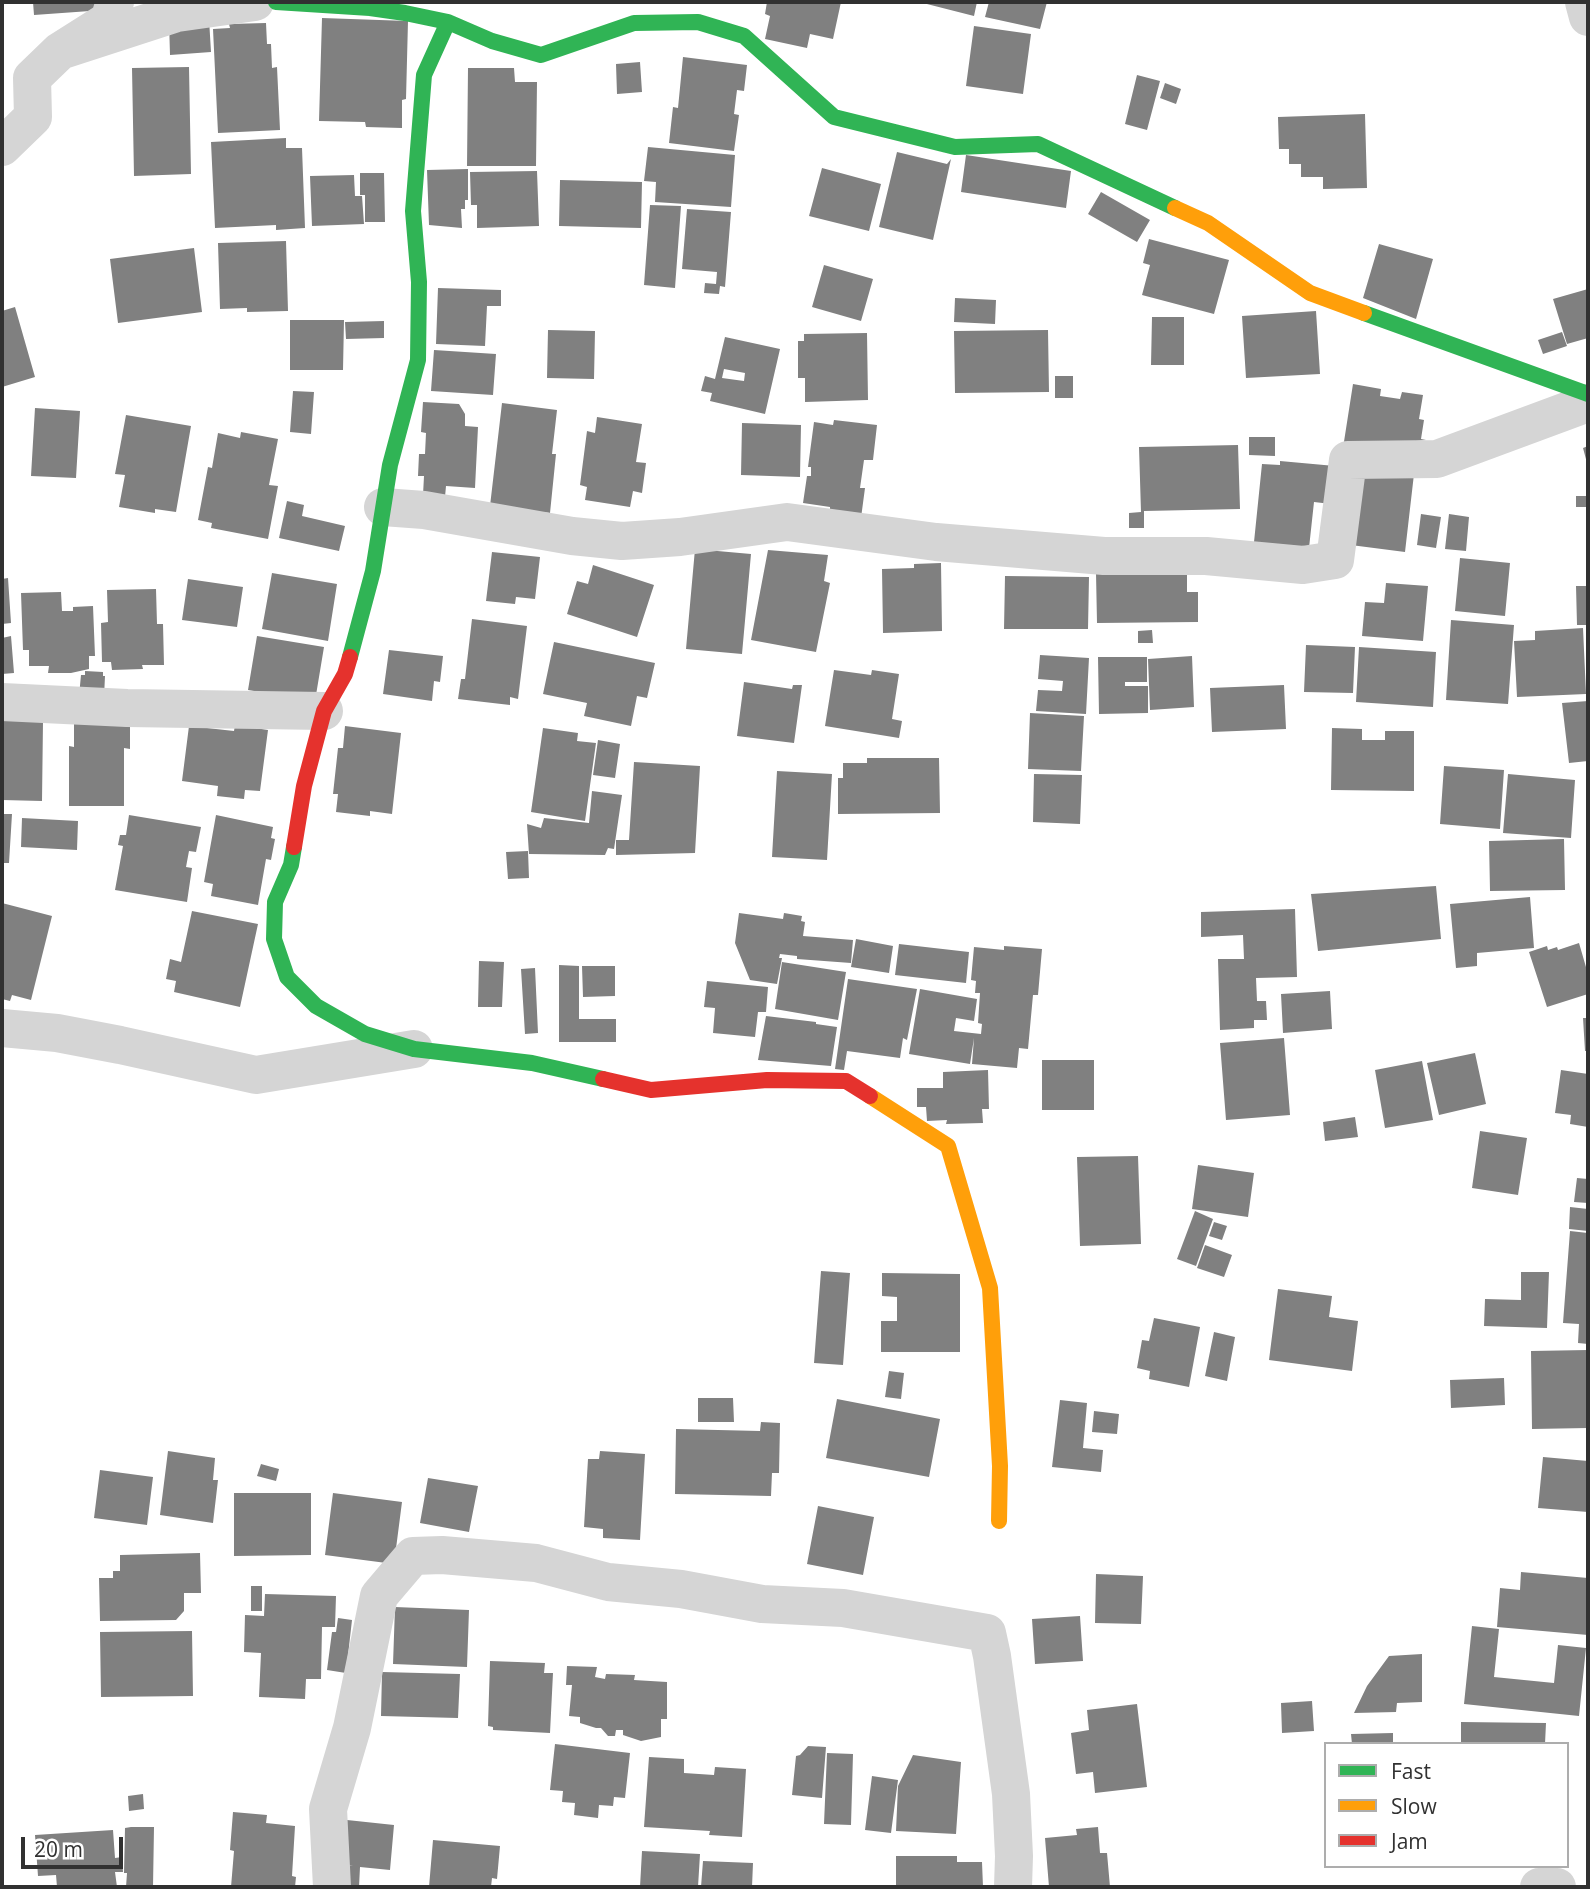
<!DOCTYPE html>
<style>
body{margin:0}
#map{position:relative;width:1590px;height:1889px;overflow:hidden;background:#fff;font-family:"Open Sans",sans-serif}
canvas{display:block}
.frame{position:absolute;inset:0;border:4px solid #313131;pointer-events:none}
.legend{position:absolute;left:1324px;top:1742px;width:245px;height:126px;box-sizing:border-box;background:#fff;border:2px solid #adadad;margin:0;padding:9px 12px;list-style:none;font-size:21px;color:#313131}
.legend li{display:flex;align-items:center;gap:14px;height:35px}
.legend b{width:35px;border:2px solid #adadad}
.scale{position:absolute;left:21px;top:1837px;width:102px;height:32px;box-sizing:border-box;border:4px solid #313131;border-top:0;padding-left:9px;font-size:21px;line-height:24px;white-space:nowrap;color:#313131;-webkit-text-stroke:5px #fff;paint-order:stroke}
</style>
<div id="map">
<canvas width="1590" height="1889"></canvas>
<div class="frame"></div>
<ul class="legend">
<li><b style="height:9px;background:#30b455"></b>Fast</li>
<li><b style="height:9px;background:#ff9f0a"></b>Slow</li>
<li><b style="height:9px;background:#e5322d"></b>Jam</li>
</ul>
<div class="scale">20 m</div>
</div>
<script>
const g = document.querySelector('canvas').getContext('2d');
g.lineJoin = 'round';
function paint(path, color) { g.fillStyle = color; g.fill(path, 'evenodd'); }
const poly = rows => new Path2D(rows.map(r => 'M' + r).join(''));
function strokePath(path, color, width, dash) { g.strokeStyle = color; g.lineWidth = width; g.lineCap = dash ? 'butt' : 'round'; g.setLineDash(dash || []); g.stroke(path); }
paint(poly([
 [33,2,103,2,104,10,34,15],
 [767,2,841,2,833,39,810,34,807,48,765,39,770,16,765,14],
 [919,2,977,2,974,16],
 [989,2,1047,2,1040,29,985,17],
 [322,18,408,21,406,99,402,100,402,128,366,127,365,122,319,121],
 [209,19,211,52,170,55,169,21],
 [266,23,267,44,271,44,272,68,277,67,280,130,218,133,213,29,230,28,229,24],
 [974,26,1031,34,1023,94,966,86],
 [683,57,747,65,744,91,737,90,734,114,739,115,734,151,669,143,673,107,678,108],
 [640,62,642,92,617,94,616,64],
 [189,67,191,174,134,176,132,68],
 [468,68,514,68,515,82,537,82,536,166,467,166],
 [1137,75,1160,81,1147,130,1125,124],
 [1165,83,1181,89,1176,104,1160,98],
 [1365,114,1367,188,1323,189,1323,177,1301,177,1301,164,1289,164,1289,149,1279,149,1278,117],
 [286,138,286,148,302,148,305,228,276,230,276,225,215,228,211,142],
 [648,147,735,155,731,207,655,202,656,182,644,181],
 [897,152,947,164,951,159,933,240,879,227],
 [966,155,1071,171,1066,208,961,192],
 [822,168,881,184,869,231,809,216],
 [468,169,468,200,465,200,465,209,461,209,462,228,429,225,427,170],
 [537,171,539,226,477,228,477,205,471,205,470,172],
 [360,173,384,173,385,222,365,222,365,195,360,195],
 [354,175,355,196,362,196,364,224,312,226,310,176],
 [560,180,642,182,641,228,559,226],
 [1101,192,1150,220,1137,242,1088,214],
 [650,205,681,206,675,288,644,285],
 [687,209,731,212,725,287,720,286,719,294,704,293,705,283,716,284,717,272,682,269],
 [1149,239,1229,260,1214,314,1142,295,1150,265,1143,263],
 [286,241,288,311,247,312,247,308,220,309,218,243],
 [1379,244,1433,259,1416,319,1363,298],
 [194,248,202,312,118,323,110,259],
 [824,265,873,279,861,321,812,307],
 [438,288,501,290,501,306,487,306,485,346,436,344],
 [1588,289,1588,338,1567,344,1553,299],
 [955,298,996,300,995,324,954,322],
 [15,307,35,377,2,387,2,311],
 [1316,311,1320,374,1246,378,1242,316],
 [1152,317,1184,317,1184,365,1151,365],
 [290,320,344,320,343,370,290,370],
 [384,321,384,338,346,339,345,322],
 [548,330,595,331,594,379,547,378],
 [1048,330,1049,392,955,393,954,331],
 [1562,332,1567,346,1543,354,1538,340],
 [867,333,868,400,805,402,805,378,798,378,798,341,804,341,804,334],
 [725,337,780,349,765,414,710,401,712,393,701,391,705,376,715,379],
 [724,369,745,373,744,381,722,378],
 [434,350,496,354,493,395,431,391],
 [1055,376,1073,376,1073,398,1055,398],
 [1353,384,1381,389,1380,396,1400,399,1402,392,1423,395,1419,419,1424,420,1421,439,1426,440,1343,448],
 [293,391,314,392,311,434,290,432],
 [423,402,459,404,465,414,465,426,478,427,475,488,446,486,445,497,423,495,424,476,418,476,419,454,425,454,426,433,421,432],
 [502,403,557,410,552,454,556,454,550,513,490,506],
 [35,408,80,411,76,478,31,476],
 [126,415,191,426,176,512,155,509,155,513,119,507,125,475,115,474],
 [597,417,642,424,636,462,646,463,642,493,633,491,630,507,585,500,587,487,580,485,587,431,595,433],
 [834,420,877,425,873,460,864,460,860,488,865,488,861,518,830,514,830,507,803,503,807,476,811,476,811,467,808,467,814,422,833,425],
 [742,423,801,425,800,477,741,475],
 [241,432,278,439,269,485,278,486,268,539,211,528,212,523,198,520,208,467,212,468,218,433,240,438],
 [1249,437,1275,437,1275,456,1249,455],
 [1238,445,1240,509,1144,511,1144,528,1129,528,1129,513,1141,512,1139,447],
 [1588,446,1588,463,1587,463,1583,448],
 [1280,461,1335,466,1331,504,1314,502,1309,548,1254,542,1262,464,1280,465],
 [1352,467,1414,474,1405,552,1343,544],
 [1576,496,1587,496,1587,507,1576,507],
 [287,501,304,505,302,516,345,526,339,551,279,538],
 [1421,514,1441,517,1436,548,1417,545],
 [1449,514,1469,517,1466,551,1445,549],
 [695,549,751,554,742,654,686,649],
 [768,550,828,555,824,581,830,583,816,652,751,640],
 [492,552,540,557,535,599,516,597,515,604,486,601],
 [1460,558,1510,563,1505,616,1455,611],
 [941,563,942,631,883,633,882,569,914,568,914,564],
 [1187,563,1187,592,1198,592,1198,622,1097,623,1096,573],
 [593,565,654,585,637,637,567,614,577,581,588,584],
 [272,573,337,584,328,641,262,629],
 [1005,576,1089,577,1088,629,1004,629],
 [8,578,11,623,2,624,2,579],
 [188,579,243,587,237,627,182,620],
 [1386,583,1428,586,1423,641,1362,636,1365,602,1384,603],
 [1576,586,1588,586,1588,625,1577,625],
 [156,589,157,624,163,624,164,665,142,665,143,669,112,670,111,662,102,662,101,623,108,622,107,590],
 [61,592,62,611,73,611,73,607,93,606,95,656,89,656,89,669,71,673,48,673,49,666,29,666,29,650,23,650,21,593],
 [472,619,527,626,518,699,510,697,510,705,458,699,461,679,465,679],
 [1451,620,1514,625,1508,704,1446,700],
 [1583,628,1586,694,1517,697,1514,641,1535,640,1535,631],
 [1152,630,1153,643,1138,643,1138,631],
 [11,636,14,673,2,674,2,638],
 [257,636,324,647,315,701,248,690],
 [554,642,655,663,647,698,637,696,631,726,584,716,587,703,543,694],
 [1306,645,1355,647,1353,693,1304,692],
 [1359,647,1436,652,1433,707,1356,702],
 [389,650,443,656,440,682,434,681,432,701,383,694],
 [1040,655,1089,658,1086,714,1036,711,1038,690,1062,691,1063,681,1038,679],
 [1192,656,1194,707,1150,710,1148,659],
 [1098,657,1147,657,1147,682,1125,682,1125,686,1148,686,1148,713,1099,714],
 [834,670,871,675,872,670,899,674,892,719,902,721,899,738,825,726],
 [85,671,103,672,103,676,105,676,104,697,79,696,81,675,85,675],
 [744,682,792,689,793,685,802,685,794,743,737,736],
 [1284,685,1286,729,1212,732,1210,688],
 [1588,701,1588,761,1569,763,1562,703],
 [1030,713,1084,716,1081,771,1028,769],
 [74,716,130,716,130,749,124,748,124,806,69,806,69,746,74,747],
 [2,719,43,721,42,801,2,800],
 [235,725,268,730,260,791,245,790,244,799,217,796,218,786,182,781,189,726,234,731],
 [345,726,401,733,392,814,370,811,370,816,336,812,338,794,333,794,338,748,343,748],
 [543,728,578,733,577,741,596,743,585,821,531,812],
 [1332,728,1362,729,1362,740,1385,740,1385,731,1414,731,1414,791,1331,790],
 [598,740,620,744,615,778,593,775],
 [867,758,939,758,940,813,838,814,838,778,843,778,843,763,867,763],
 [634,762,700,766,695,853,616,855,616,840,629,840],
 [1444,766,1504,770,1500,829,1440,824],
 [777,771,832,774,827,860,772,857],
 [1034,774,1082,775,1080,824,1033,822],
 [1508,774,1575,780,1571,838,1503,833],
 [592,791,622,795,614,849,608,848,605,855,529,854,527,824,541,828,544,818,589,823],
 [2,814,12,814,9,863,2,863],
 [129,815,201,827,196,852,189,851,186,867,192,868,187,902,115,890,123,846,118,845,120,835,126,835],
 [216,815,273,827,271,838,275,839,271,860,266,859,258,905,211,896,213,884,204,882],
 [22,818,78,821,77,850,21,847],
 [1564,839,1565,890,1490,891,1489,841],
 [528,851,529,878,508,879,506,852],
 [1436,886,1441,939,1318,951,1311,894],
 [1530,897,1534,948,1477,953,1477,966,1456,968,1450,904],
 [2,903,52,916,31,1000,12,995,10,1001,2,999],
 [1295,909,1297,977,1256,978,1257,1001,1266,1001,1267,1020,1254,1020,1254,1028,1220,1030,1218,959,1244,959,1243,935,1201,937,1201,912],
 [192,911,258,924,240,1007,174,992,176,981,166,979,170,959,181,962],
 [739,913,783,919,784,913,802,916,801,921,805,922,803,936,853,940,851,963,797,959,797,956,780,954,779,958,782,958,777,984,750,980,735,943],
 [856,939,893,946,889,973,851,967],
 [1579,943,1588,974,1588,994,1547,1007,1529,952,1547,946,1548,950,1557,947,1558,950],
 [899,944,969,952,966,983,895,975],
 [1004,946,1042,949,1038,995,1033,995,1028,1049,1019,1048,1017,1068,972,1064,974,1038,970,1064,909,1054,920,989,977,999,974,1021,956,1018,954,1031,981,1034,982,1024,978,1023,980,993,975,993,976,981,971,980,974,947,1004,950],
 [479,961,504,962,502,1007,478,1007],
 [782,962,846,972,838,1020,775,1009],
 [559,965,579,966,579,1019,616,1019,616,1042,559,1042],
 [582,966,615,966,615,996,583,997],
 [535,968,538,1033,525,1034,521,969],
 [848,979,917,989,907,1040,903,1038,900,1058,847,1051,844,1070,835,1069],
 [707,981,768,987,766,1012,758,1012,755,1037,713,1033,715,1008,704,1007],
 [1330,991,1332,1029,1283,1033,1281,994],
 [766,1016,816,1022,816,1024,837,1027,831,1066,758,1060],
 [1583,1018,1588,1018,1588,1051,1585,1051],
 [1284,1038,1290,1115,1226,1120,1220,1043],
 [1475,1053,1486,1104,1439,1115,1427,1063],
 [1042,1060,1094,1060,1094,1110,1042,1110],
 [1422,1061,1433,1120,1385,1128,1375,1070],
 [988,1070,989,1109,982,1109,983,1123,946,1124,947,1120,927,1121,926,1107,917,1107,917,1088,943,1088,943,1072],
 [1561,1070,1588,1074,1588,1127,1570,1124,1571,1115,1555,1113],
 [1355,1117,1358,1137,1325,1141,1323,1122],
 [1480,1131,1527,1138,1518,1195,1472,1188],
 [1138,1156,1141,1244,1080,1246,1077,1157],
 [1198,1165,1254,1173,1248,1217,1192,1209],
 [1577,1178,1588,1179,1588,1203,1574,1202],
 [1570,1207,1588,1209,1588,1231,1569,1229],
 [1195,1211,1213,1219,1196,1266,1177,1259],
 [1214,1222,1227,1226,1222,1240,1209,1236],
 [1570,1231,1588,1233,1588,1344,1578,1343,1579,1324,1563,1323],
 [1205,1245,1232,1255,1224,1277,1197,1268],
 [821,1271,850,1273,843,1365,814,1363],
 [1521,1272,1549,1272,1547,1328,1484,1326,1485,1299,1521,1300],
 [882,1273,960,1274,960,1352,881,1352,881,1321,897,1321,897,1297,882,1296],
 [1278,1289,1332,1296,1329,1317,1358,1321,1352,1371,1269,1360],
 [1154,1318,1200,1327,1189,1387,1149,1379,1150,1371,1137,1368,1142,1340,1149,1341],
 [1214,1332,1235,1337,1227,1381,1205,1376],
 [1588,1350,1588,1428,1532,1429,1531,1351],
 [889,1371,904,1373,901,1399,885,1397],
 [1504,1378,1505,1405,1451,1408,1450,1380],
 [698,1398,733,1398,734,1422,698,1422],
 [837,1399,940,1419,929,1477,826,1458],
 [1060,1400,1087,1403,1083,1448,1103,1450,1101,1472,1052,1467],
 [1094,1411,1119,1414,1117,1434,1092,1432],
 [761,1422,780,1423,779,1473,772,1473,771,1496,675,1494,676,1429,760,1431],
 [168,1451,215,1458,213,1480,218,1480,213,1523,160,1515],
 [600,1451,645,1454,640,1540,603,1538,603,1529,584,1527,588,1459,599,1459],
 [1543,1457,1588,1461,1588,1512,1538,1508],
 [261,1464,279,1469,276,1481,257,1476],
 [100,1470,153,1477,147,1525,94,1518],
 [428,1478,478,1486,469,1532,420,1523],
 [234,1493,311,1493,311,1555,234,1556],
 [333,1493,402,1502,394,1564,325,1555],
 [818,1506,874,1517,863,1575,807,1564],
 [200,1553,201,1593,184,1593,184,1611,176,1620,100,1621,99,1578,113,1578,113,1571,120,1571,120,1555],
 [1521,1572,1588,1578,1588,1635,1497,1627,1500,1588,1520,1590],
 [1096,1574,1143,1576,1141,1624,1095,1623],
 [251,1586,262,1586,262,1611,251,1611],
 [265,1594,336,1596,335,1627,322,1627,321,1679,306,1679,305,1699,259,1697,261,1653,244,1652,245,1615,264,1616],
 [395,1607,469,1610,467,1667,393,1664],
 [1080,1616,1083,1661,1035,1664,1032,1619],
 [338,1618,352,1620,346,1673,327,1670,332,1632,336,1632],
 [1472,1626,1499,1629,1494,1677,1554,1683,1558,1645,1586,1648,1579,1716,1464,1704],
 [192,1631,193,1696,101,1697,100,1632],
 [1422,1654,1422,1702,1397,1703,1396,1712,1354,1713,1367,1686,1389,1656],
 [490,1661,545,1663,544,1673,553,1673,550,1733,493,1730,493,1727,488,1726],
 [567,1666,597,1667,595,1677,605,1679,606,1674,635,1675,634,1680,667,1682,667,1719,661,1719,661,1737,641,1741,623,1735,623,1730,616,1730,615,1736,608,1736,601,1728,596,1728,580,1723,580,1717,569,1716,572,1685,566,1685],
 [382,1672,460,1674,458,1718,381,1716],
 [1312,1701,1314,1731,1282,1733,1281,1703],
 [1137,1704,1147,1787,1095,1793,1093,1772,1076,1774,1071,1733,1089,1730,1087,1710],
 [1461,1722,1546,1723,1545,1744,1461,1744],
 [1393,1733,1393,1744,1352,1744,1351,1734],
 [555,1744,630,1753,625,1798,614,1797,613,1806,599,1805,598,1818,574,1815,575,1803,562,1802,563,1791,550,1790],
 [808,1746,826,1747,822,1798,792,1795,796,1756,800,1755],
 [827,1753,853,1754,851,1825,824,1824],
 [913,1755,961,1762,956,1834,896,1831,898,1786],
 [649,1757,684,1759,684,1773,714,1775,715,1767,746,1769,742,1837,709,1835,710,1831,644,1827],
 [872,1776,898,1780,891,1833,865,1830],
 [143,1794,144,1809,129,1811,128,1796],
 [233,1812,267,1815,266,1823,295,1826,292,1876,296,1877,295,1887,231,1887,234,1851,230,1850],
 [347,1820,394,1825,390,1870,360,1867,359,1887,341,1887,343,1866,353,1866,343,1865],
 [131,1827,154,1827,153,1887,126,1887,127,1873,124,1873,125,1828],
 [1098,1827,1100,1853,1107,1853,1110,1887,1049,1887,1045,1838,1077,1835,1076,1829],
 [113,1830,115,1858,122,1857,123,1872,115,1872,117,1887,57,1887,56,1875,38,1876,35,1835],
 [433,1840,500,1846,497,1879,492,1878,491,1887,429,1887],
 [642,1851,700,1854,698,1887,640,1887],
 [896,1856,957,1856,957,1862,982,1862,983,1887,896,1887],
 [703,1861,753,1863,752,1887,701,1887]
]), '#808080');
strokePath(poly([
 [1584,2,1588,17],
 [60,51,177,13,255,2],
 [2,147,33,117,32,78,60,51,109,20,115,2],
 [383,507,424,510,572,536,622,541,680,537,787,522,936,542,1104,556,1206,556,1303,565,1335,560,1348,460,1437,459,1588,403],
 [2,702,127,708,324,711],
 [2,1028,57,1033,120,1045,256,1075,414,1049],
 [332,1887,328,1809,352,1728,379,1596,413,1556,442,1555,536,1563,608,1582,681,1589,762,1604,843,1608,987,1633,992,1656,1011,1794,1014,1856,1013,1887],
 [1539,1887,1557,1887]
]), '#d5d5d5', 38);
strokePath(poly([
 [276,2,370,8,405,13,448,22,492,41,541,55,634,23,698,22,744,36,834,117,955,147,1038,144,1175,208],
 [1364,313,1588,394],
 [350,657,373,571,390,465,418,360,419,282,413,211,424,75,448,22],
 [294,847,291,865,275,902,274,939,287,977,316,1006,365,1034,414,1049,532,1063,603,1079]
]), '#30b455', 16);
strokePath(poly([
 [1175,208,1208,223,1310,293,1364,313],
 [870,1096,948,1146,990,1288,1000,1466,999,1521]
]), '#ff9f0a', 16);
strokePath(poly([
 [294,847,304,786,324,711,345,674,350,657],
 [603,1079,651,1090,767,1080,846,1081,870,1096]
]), '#e5322d', 16);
</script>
